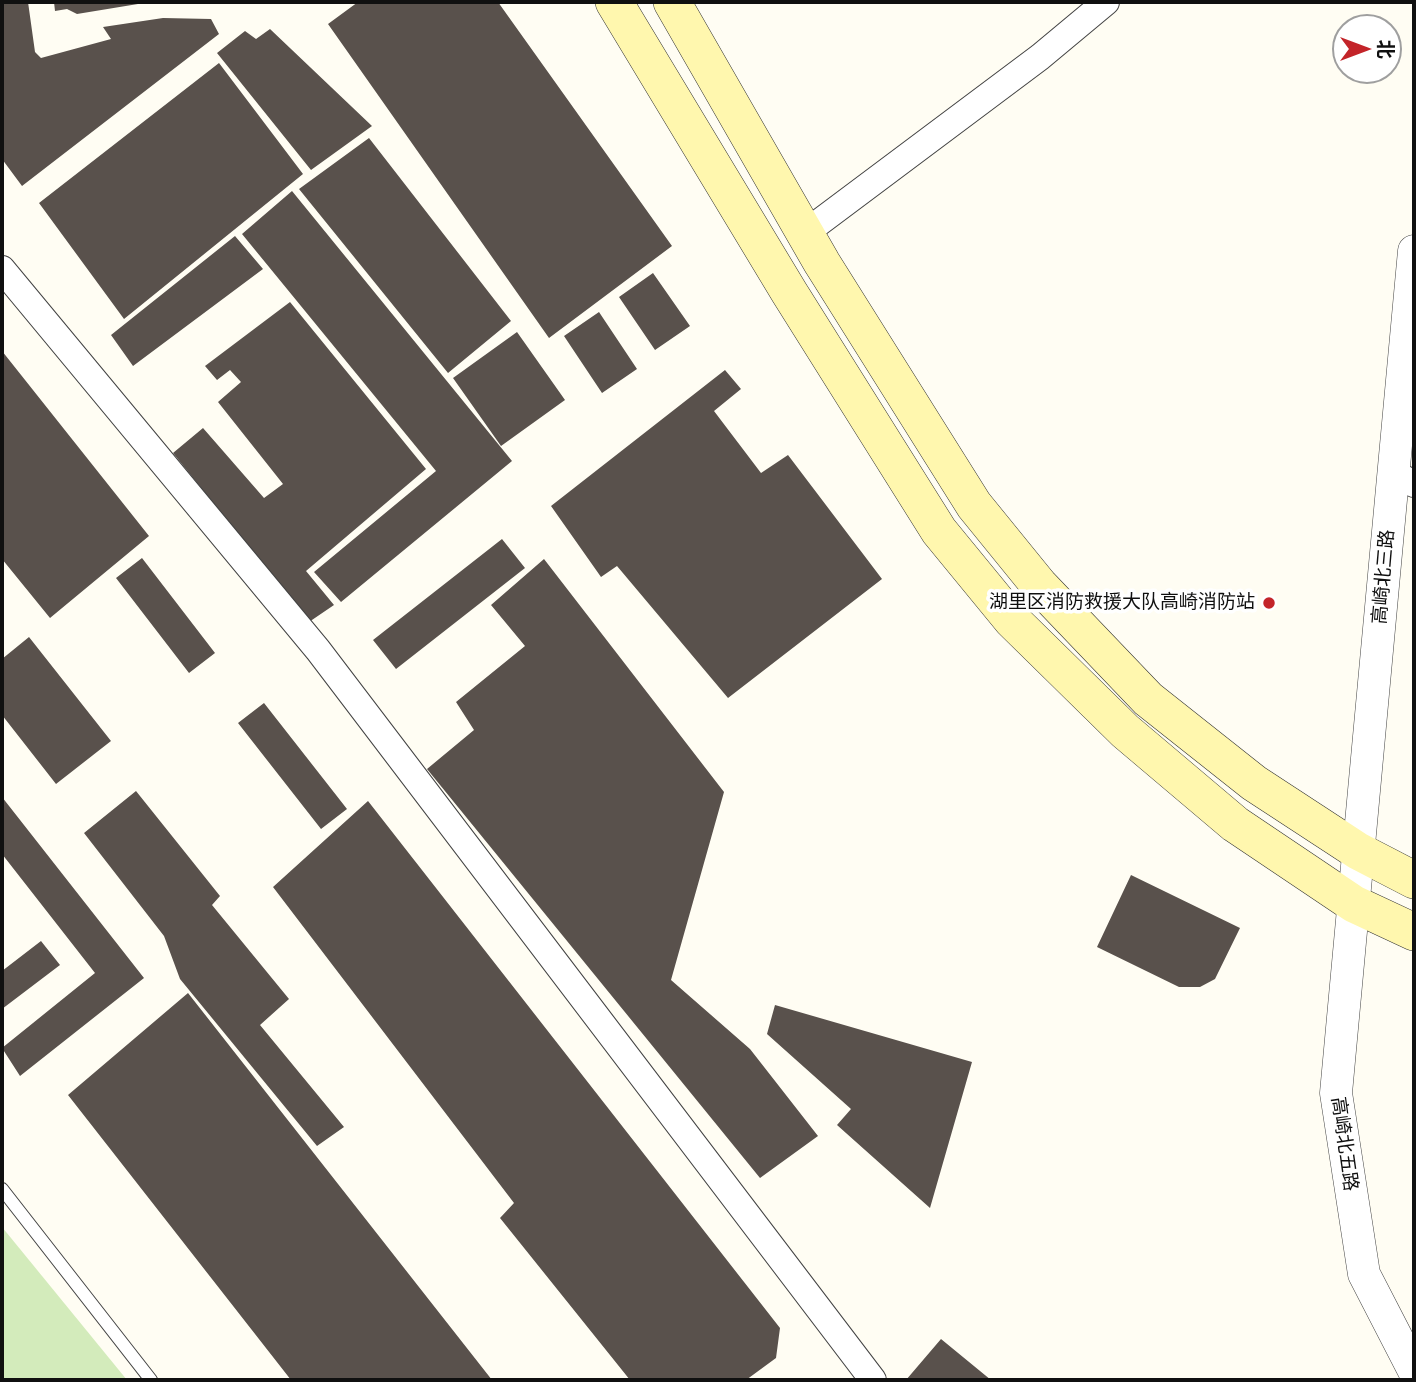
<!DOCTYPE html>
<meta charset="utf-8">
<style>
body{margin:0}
#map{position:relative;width:1416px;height:1382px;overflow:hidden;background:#fffdf3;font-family:"PT Serif","Noto Sans SC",serif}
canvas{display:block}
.frame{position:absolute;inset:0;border:4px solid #101010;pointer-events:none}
.north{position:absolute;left:1332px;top:14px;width:70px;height:70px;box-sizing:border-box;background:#fff;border:2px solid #9f9f9f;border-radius:50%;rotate:90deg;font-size:19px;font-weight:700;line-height:28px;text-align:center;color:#101010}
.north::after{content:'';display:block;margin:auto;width:24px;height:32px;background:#c32429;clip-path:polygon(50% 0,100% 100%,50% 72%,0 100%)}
</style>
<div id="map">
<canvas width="1416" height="1382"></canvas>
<div class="frame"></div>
<div class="north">北</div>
</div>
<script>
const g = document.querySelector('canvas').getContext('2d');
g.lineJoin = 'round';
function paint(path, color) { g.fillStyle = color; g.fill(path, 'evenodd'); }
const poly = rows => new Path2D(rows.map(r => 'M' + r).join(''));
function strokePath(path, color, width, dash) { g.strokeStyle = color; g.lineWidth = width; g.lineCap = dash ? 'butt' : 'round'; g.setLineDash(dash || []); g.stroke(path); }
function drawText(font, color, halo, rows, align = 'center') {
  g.font = font + ' "PT Serif","Noto Sans SC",serif'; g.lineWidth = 7; g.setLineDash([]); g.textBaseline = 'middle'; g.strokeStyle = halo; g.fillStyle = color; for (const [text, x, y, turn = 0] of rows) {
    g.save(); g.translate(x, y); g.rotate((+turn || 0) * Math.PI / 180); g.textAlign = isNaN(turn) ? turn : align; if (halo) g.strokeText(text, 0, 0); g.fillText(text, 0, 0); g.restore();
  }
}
paint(poly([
 [2,1227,127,1380,2,1380]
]), '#d3ebbb');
paint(poly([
 [2,2,28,2,35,52,41,58,111,39,103,27,163,18,211,19,219,34,22,186,2,159],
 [54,2,144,2,144,3,77,14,67,9,55,11],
 [358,2,498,2,672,246,549,338,328,24],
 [270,29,372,126,311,170,217,53,245,31,256,39],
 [219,63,303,174,124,319,39,203],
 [369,138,511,321,448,373,299,189],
 [292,191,512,461,341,602,314,572,436,471,242,234],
 [235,236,263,269,133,366,111,335],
 [653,273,690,326,655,350,619,297],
 [290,302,426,469,306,571,334,605,309,622,173,453,203,428,264,498,283,484,218,402,241,382,230,370,217,380,205,366],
 [599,312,637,369,602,393,564,336],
 [517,332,565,400,501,446,453,378],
 [2,351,149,536,50,618,2,559],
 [725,370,741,389,714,411,761,473,788,455,882,579,728,698,617,566,601,577,551,506],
 [502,539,525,568,396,669,373,640],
 [142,558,215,653,189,673,116,578],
 [544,559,724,792,671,980,750,1049,818,1136,760,1178,427,769,474,730,456,702,525,646,491,605],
 [29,637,111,741,56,784,2,715,2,659],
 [264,703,347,809,321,829,238,723],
 [136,791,220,896,212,905,289,999,260,1025,344,1127,317,1146,180,979,164,936,84,833],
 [2,797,144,978,20,1076,2,1048,95,973,2,854],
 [368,801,780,1328,776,1358,746,1380,630,1380,500,1218,514,1203,273,887],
 [1131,875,1240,928,1215,979,1200,987,1179,987,1097,947],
 [41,941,60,965,2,1009,2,971],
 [188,993,492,1380,291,1380,68,1095],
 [775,1005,972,1062,930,1208,837,1125,851,1109,767,1034],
 [941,1339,991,1380,906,1380]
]), '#59514c');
const service = poly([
 [2,1189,151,1380]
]);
const minor = poly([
 [805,233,1040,57,1106,2],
 [2,269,318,650,873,1380],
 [1394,473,1414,484]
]);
const tertiary = poly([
 [1414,251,1336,1093,1364,1274,1414,1371]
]);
const secondary = poly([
 [614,2,789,292,939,531,1012,620,1125,731,1235,824,1354,904,1414,932],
 [672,2,822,263,974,505,1039,585,1148,699,1254,783,1358,851,1414,880]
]);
strokePath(service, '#434343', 14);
strokePath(minor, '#434343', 28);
strokePath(tertiary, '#434343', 33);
strokePath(secondary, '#323232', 38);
strokePath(service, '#fff', 12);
strokePath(minor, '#fff', 26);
strokePath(tertiary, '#fff', 32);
strokePath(secondary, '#fff7ae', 37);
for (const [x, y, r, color] of [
 [1269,603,7,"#c32429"]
]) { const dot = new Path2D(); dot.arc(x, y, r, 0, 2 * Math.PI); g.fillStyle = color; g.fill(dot); strokePath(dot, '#fff', 2.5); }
drawText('19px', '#101010', '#fff', [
 ["高崎北三路",1384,577,-85],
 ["高崎北五路",1344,1144,82]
]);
drawText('19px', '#101010', '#fff', [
 ["湖里区消防救援大队高崎消防站",1255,603]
], 'right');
</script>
